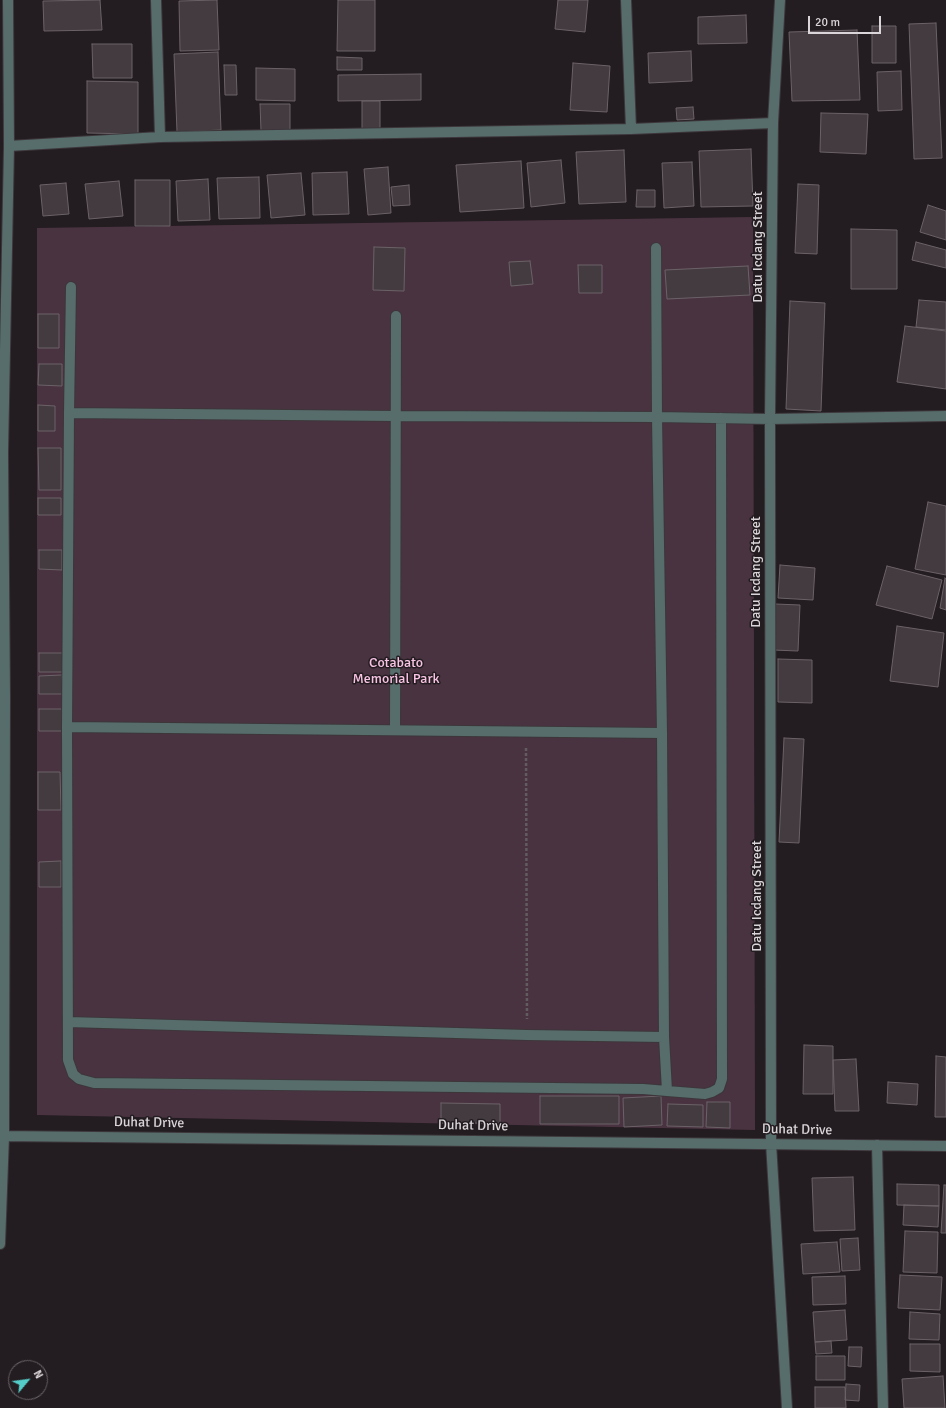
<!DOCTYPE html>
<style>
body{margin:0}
#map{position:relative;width:946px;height:1408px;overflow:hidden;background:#231c20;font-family:Signika,sans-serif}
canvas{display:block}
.north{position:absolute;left:8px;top:1360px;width:40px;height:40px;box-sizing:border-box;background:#231c20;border:1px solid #6c666a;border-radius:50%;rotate:61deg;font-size:11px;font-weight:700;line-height:16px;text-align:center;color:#dad5d8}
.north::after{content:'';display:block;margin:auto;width:14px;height:18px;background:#54cdc8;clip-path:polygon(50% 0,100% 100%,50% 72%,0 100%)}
.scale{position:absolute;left:808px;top:16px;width:73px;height:18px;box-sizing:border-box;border:2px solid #dad5d8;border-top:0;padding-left:5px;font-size:12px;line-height:14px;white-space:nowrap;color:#dad5d8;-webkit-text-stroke:3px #231c20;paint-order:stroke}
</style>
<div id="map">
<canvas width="946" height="1408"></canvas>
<div class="north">N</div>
<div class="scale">20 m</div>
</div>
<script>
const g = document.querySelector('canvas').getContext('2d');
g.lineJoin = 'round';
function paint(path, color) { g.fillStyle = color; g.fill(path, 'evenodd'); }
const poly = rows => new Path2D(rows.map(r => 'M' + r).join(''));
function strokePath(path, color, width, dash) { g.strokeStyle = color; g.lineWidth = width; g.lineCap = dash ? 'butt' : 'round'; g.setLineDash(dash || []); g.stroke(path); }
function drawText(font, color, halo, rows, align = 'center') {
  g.font = font + ' Signika,sans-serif'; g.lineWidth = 3; g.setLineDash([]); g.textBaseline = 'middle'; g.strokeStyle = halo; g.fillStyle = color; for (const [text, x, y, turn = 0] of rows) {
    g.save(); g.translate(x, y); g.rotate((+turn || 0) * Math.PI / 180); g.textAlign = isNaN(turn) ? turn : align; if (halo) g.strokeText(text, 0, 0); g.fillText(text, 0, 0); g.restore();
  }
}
paint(poly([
 [753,217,755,1130,37,1115,37,228]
]), '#4a3341');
const building = poly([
 [100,0,102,30,44,31,43,1,100,0],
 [217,0,219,50,180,51,179,1,217,0],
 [338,0,375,0,375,51,337,51,338,0],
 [558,0,588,0,585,32,555,29,558,0],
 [746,15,747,43,698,44,698,17,746,15],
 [936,23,942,158,914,159,909,24,936,23],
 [872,26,896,26,896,63,872,63,872,26],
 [857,30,860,100,792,101,789,32,857,30],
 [92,44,132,44,132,78,93,78,92,44],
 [691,51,692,81,649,83,648,53,691,51],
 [218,52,221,130,177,132,174,54,218,52],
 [337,57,362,58,362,70,337,70,337,57],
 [573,63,610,66,607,112,570,110,573,63],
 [224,65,236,65,237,95,225,95,224,65],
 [256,68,295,69,295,101,256,100,256,68],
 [901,71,902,110,878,111,877,72,901,71],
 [421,74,421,100,338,101,338,75,421,74],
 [87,81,138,82,138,134,87,133,87,81],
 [362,101,380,101,380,132,362,132,362,101],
 [260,104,290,104,290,131,261,131,260,104],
 [693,107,694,119,677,120,676,108,693,107],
 [821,113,868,114,866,154,820,152,821,113],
 [751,149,753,206,701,207,699,151,751,149],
 [624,150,626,202,579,204,576,152,624,150],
 [561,160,565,203,531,207,527,163,561,160],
 [521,161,524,208,460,212,456,165,521,161],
 [692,162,694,206,664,208,662,163,692,162],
 [388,167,391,213,368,215,364,169,388,167],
 [347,172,349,214,313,215,312,173,347,172],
 [301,173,305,215,271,218,267,175,301,173],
 [259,177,260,218,219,219,217,178,259,177],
 [208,179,210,220,178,221,176,181,208,179],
 [135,180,170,180,170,226,135,226,135,180],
 [119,181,123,216,89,219,85,184,119,181],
 [66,183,69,214,43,216,40,185,66,183],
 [798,184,819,185,817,254,795,253,798,184],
 [409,185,410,205,393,206,391,187,409,185],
 [637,190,655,190,655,207,636,207,637,190],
 [928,205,946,211,946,240,920,232,928,205],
 [851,229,897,230,897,289,851,289,851,229],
 [916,242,946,250,946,268,912,260,916,242],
 [374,247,405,248,404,291,373,290,374,247],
 [530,261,533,284,511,286,509,262,530,261],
 [578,265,602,265,602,293,579,293,578,265],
 [748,266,750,295,667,299,665,270,748,266],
 [919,300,946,302,946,330,916,327,919,300],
 [790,301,825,303,821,411,786,409,790,301],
 [38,314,59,314,59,348,38,348,38,314],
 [905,326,946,331,946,389,897,382,905,326],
 [39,364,62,364,62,386,38,385,39,364],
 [38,405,55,406,55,431,38,431,38,405],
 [38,448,61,448,61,490,39,490,38,448],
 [38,498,61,498,61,515,38,515,38,498],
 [928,502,946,506,946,575,915,569,928,502],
 [39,550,62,550,62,570,39,569,39,550],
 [780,565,815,568,813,600,778,598,780,565],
 [887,566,942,580,932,619,876,605,887,566],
 [945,578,946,579,946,610,940,608,945,578],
 [775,604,800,605,798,651,773,650,775,604],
 [897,626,944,633,938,687,890,681,897,626],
 [39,653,64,653,64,672,39,672,39,653],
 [778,659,812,660,812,703,778,702,778,659],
 [62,675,63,694,39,694,39,676,62,675],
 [39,709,62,709,62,731,39,731,39,709],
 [784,738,804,739,799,843,779,842,784,738],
 [38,772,60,772,61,810,38,810,38,772],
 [61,861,61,887,39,887,39,862,61,861],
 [804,1045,833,1046,833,1094,803,1094,804,1045],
 [936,1056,946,1057,946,1117,935,1117,936,1056],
 [856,1059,859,1111,835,1111,833,1060,856,1059],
 [888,1082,918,1084,917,1105,887,1103,888,1082],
 [540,1096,619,1096,619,1124,540,1124,540,1096],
 [661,1096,662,1125,624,1127,623,1098,661,1096],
 [707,1102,730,1102,730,1128,706,1127,707,1102],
 [441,1103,500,1104,500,1123,441,1123,441,1103],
 [668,1104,703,1105,703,1127,667,1126,668,1104],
 [853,1177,855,1230,814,1231,812,1178,853,1177],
 [897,1184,939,1185,939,1206,897,1205,897,1184],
 [944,1185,946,1185,946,1233,941,1233,944,1185],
 [904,1205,939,1206,938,1227,903,1225,904,1205],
 [905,1231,938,1232,937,1273,903,1272,905,1231],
 [858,1238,860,1270,842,1271,840,1239,858,1238],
 [837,1242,840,1272,803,1274,801,1244,837,1242],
 [900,1275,942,1277,940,1310,898,1308,900,1275],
 [845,1276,846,1304,813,1305,812,1277,845,1276],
 [845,1310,847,1340,815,1342,813,1312,845,1310],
 [910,1312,940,1314,939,1340,909,1339,910,1312],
 [831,1341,832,1353,816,1354,815,1342,831,1341],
 [910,1344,940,1344,940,1372,910,1371,910,1344],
 [849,1347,862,1347,861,1367,848,1366,849,1347],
 [816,1356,845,1356,845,1380,816,1380,816,1356],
 [943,1376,945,1408,904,1408,902,1379,943,1376],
 [846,1384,860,1385,859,1401,845,1400,846,1384],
 [815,1387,845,1387,846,1408,815,1408,815,1387]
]);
paint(building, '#433b40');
strokePath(building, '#6b6267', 1);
const minor = poly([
 [156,0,160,137],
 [626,0,631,129],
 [780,0,773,123,770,419,771,1143,787,1408],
 [9,146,160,137,631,129,773,123],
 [71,287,69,413,67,727,68,1060,73,1074,79,1079,94,1083,643,1089,667,1091,664,1037,662,733,657,417,656,248],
 [69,413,396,416,657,417,770,419,946,416],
 [67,727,662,733],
 [395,730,396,316],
 [68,1022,527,1035,664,1037],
 [667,1091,705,1094,712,1092,719,1088,722,1079,721,418],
 [0,1136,946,1146],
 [877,1145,883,1408],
 [0,1244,4,1136,5,697,3,453,9,146,8,0]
]);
strokePath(minor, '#3d363a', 12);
strokePath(poly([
 [526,748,527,1019]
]), '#625c60', 2.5, [3, 2]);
strokePath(minor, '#566d6b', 10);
drawText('14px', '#dad5d8', '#231c20', [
 ["Datu Icdang Street",758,247,-90],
 ["Datu Icdang Street",756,572,-90],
 ["Datu Icdang Street",757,896,-90],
 ["Duhat Drive",149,1123,1],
 ["Duhat Drive",473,1126,1],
 ["Duhat Drive",797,1130,1]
]);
drawText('14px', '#f9c4e4', '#231c20', [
 ["Cotabato",396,663],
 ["Memorial Park",396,679]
]);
</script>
